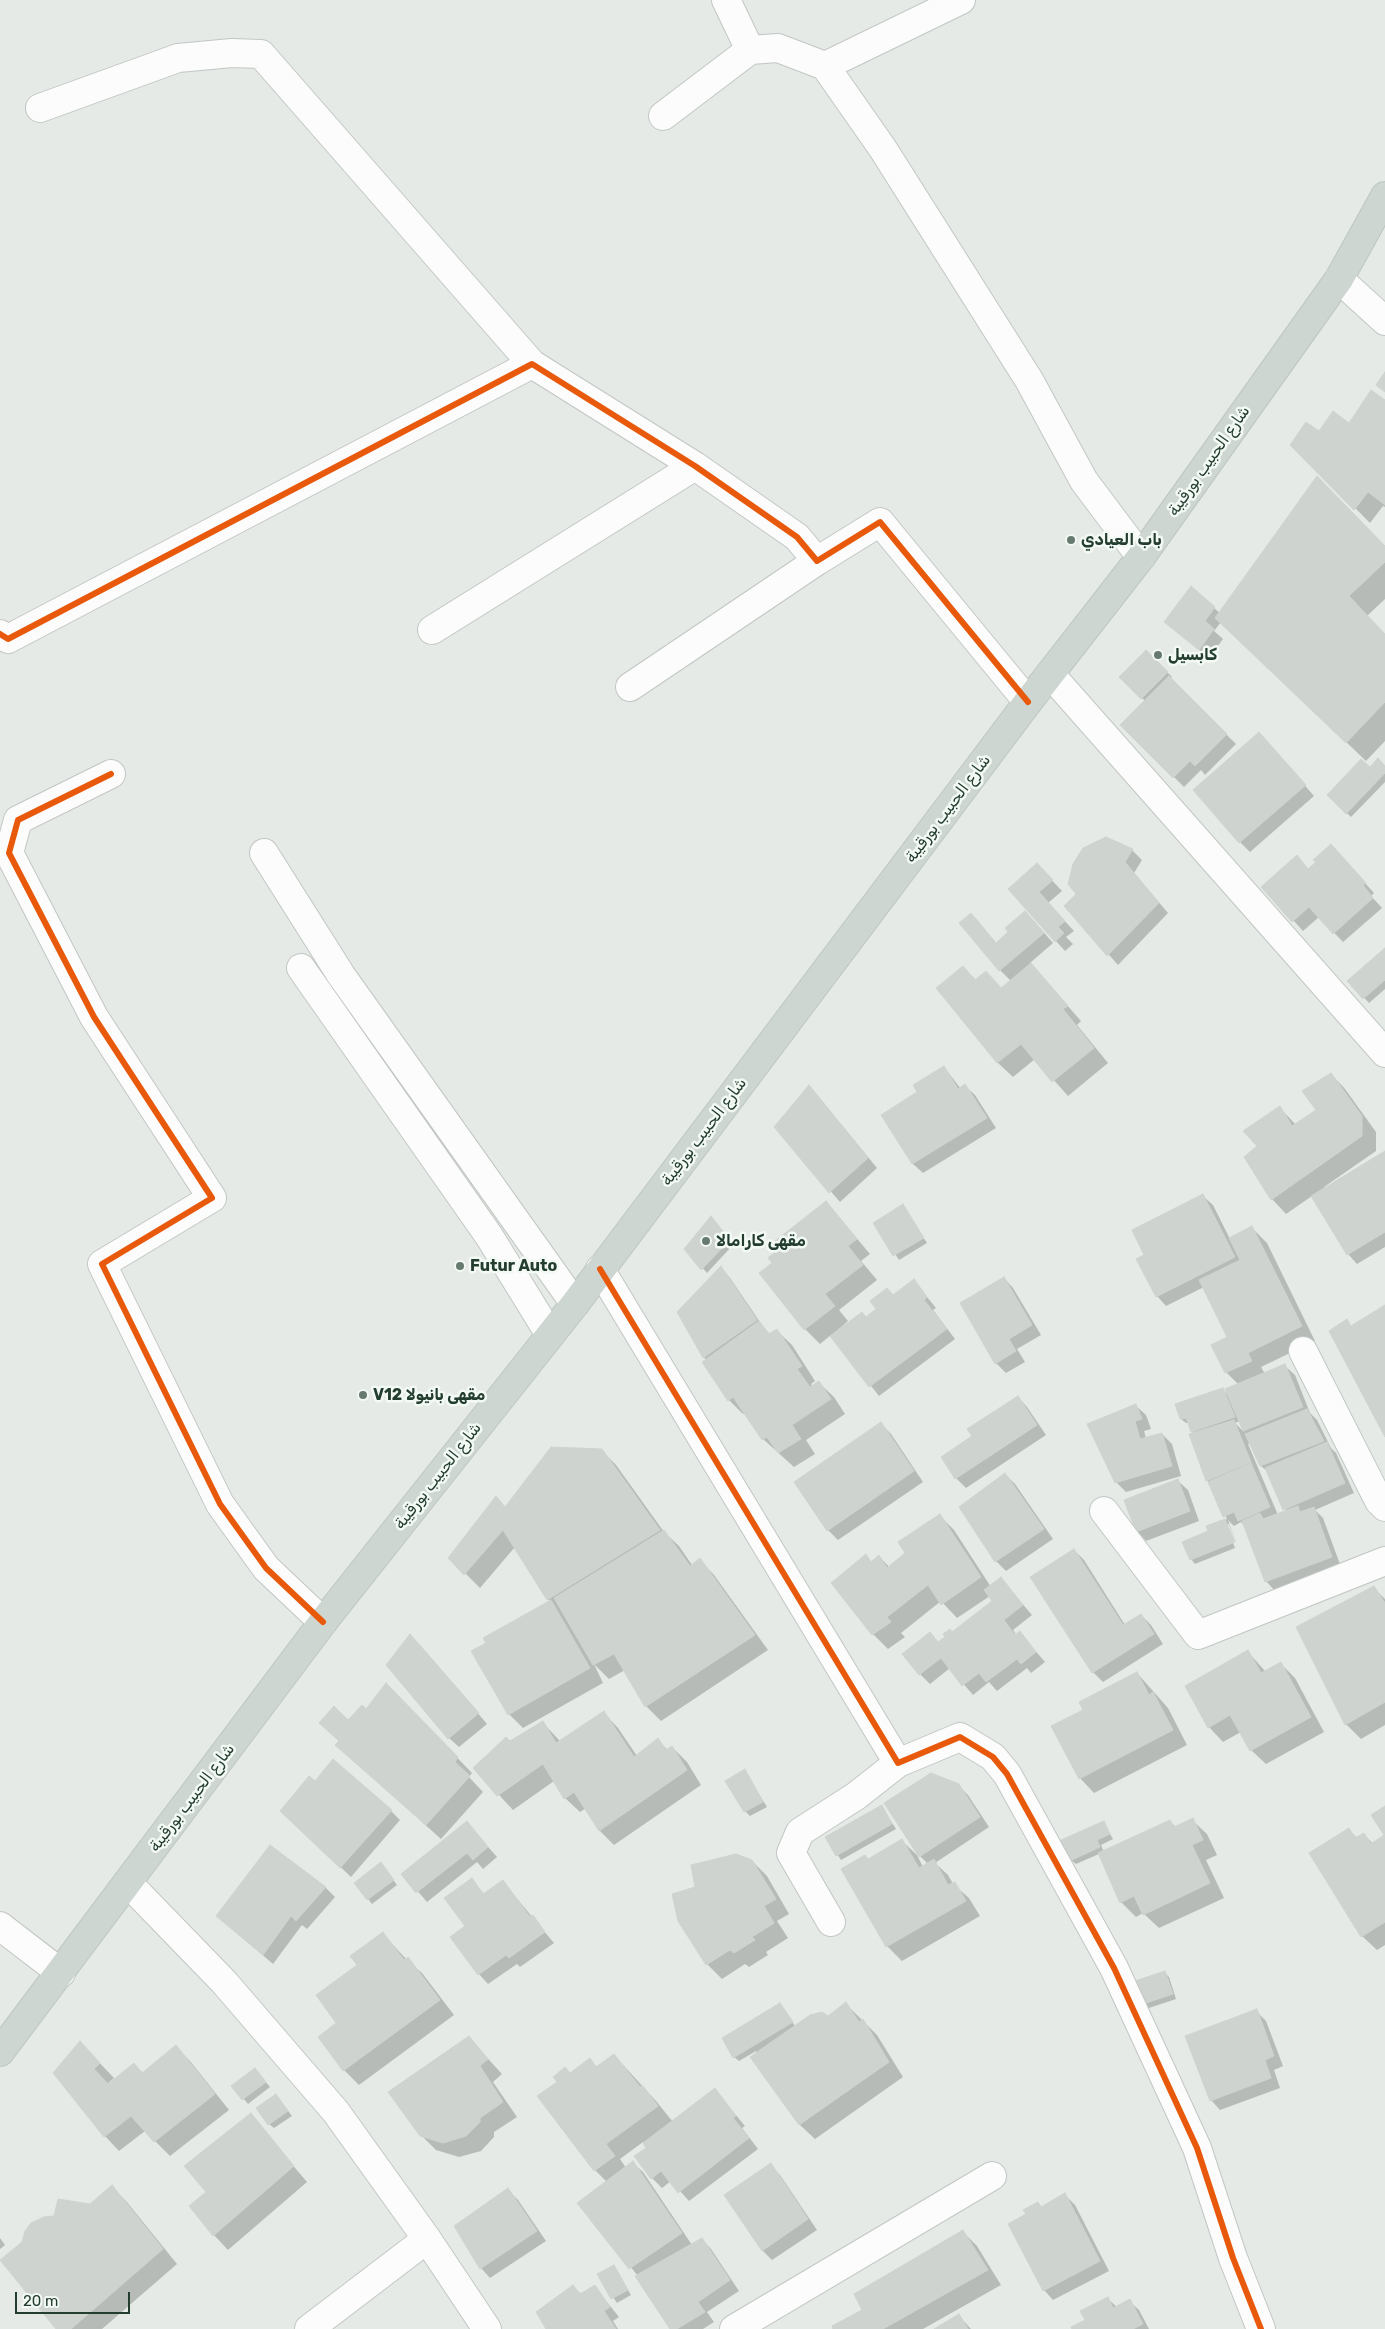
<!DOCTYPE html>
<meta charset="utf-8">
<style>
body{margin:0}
#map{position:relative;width:1385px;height:2329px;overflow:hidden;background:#e5eae6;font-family:Rubik,sans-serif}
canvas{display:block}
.scale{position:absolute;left:15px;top:2292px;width:115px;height:22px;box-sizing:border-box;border:2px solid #233d2f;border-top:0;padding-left:6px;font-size:15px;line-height:18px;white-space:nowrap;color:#233d2f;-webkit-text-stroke:4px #f3f9f4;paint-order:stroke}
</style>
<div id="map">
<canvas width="1385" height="2329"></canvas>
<div class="scale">20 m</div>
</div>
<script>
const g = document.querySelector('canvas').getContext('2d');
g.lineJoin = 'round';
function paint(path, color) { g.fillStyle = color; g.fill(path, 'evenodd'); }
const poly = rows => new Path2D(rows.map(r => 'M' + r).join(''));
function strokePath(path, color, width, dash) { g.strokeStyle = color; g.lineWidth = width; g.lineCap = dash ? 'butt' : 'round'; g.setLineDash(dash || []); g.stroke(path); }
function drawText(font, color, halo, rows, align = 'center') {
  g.font = font + ' Rubik,Vazirmatn,sans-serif'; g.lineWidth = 5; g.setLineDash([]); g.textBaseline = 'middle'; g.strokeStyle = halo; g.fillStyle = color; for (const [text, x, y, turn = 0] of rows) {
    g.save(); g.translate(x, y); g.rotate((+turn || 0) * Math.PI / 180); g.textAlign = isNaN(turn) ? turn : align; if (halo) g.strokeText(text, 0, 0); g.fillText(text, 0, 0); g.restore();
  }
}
paint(poly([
 [1385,402,1385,507,1383,506,1370,523,1292,444,1319,433,1350,425],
 [1385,547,1385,599,1367,616,1385,635,1385,741,1366,761,1221,622,1214,631,1223,639,1209,658,1166,622,1214,608,1220,613],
 [1146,651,1172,677,1170,679,1236,744,1205,775,1201,770,1184,787,1122,725,1146,702,1121,677],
 [1269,744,1314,796,1250,852,1240,842],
 [1385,767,1385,782,1351,817,1328,795,1370,769],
 [1331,845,1374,893,1371,896,1382,908,1343,942,1319,917,1303,931,1263,887,1297,857,1309,870],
 [1132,850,1142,860,1134,873,1168,913,1118,965,1066,906,1078,894],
 [1046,874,1062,891,1048,903,1074,931,1066,937,1073,944,1065,951,1009,889],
 [1035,922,1053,943,1030,963,1081,1021,1077,1025,1108,1063,1068,1096,1035,1059,1013,1077,998,1063,937,989,963,967,976,980,986,972,1002,989,1011,981,1000,970,981,925,997,944],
 [1385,950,1385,989,1369,1003,1349,981],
 [944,1067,961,1089,965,1086,975,1095,996,1128,923,1173,913,1164,883,1115,919,1093],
 [1331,1074,1345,1089,1376,1132,1376,1151,1324,1187,1325,1189,1385,1153,1385,1247,1357,1264,1348,1254,1312,1196,1286,1214,1272,1199,1259,1146,1280,1108,1296,1125,1317,1111],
 [818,1096,877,1168,840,1202,775,1127],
 [1203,1196,1213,1205,1230,1239,1252,1228,1267,1243,1315,1341,1261,1367,1265,1374,1285,1366,1295,1375,1310,1413,1317,1420,1331,1448,1336,1453,1354,1493,1315,1510,1323,1518,1341,1567,1275,1591,1266,1581,1245,1527,1241,1522,1234,1526,1228,1520,1238,1547,1229,1524,1226,1524,1235,1548,1195,1564,1191,1559,1209,1532,1208,1527,1227,1519,1207,1480,1194,1434,1189,1423,1186,1423,1181,1419,1223,1390,1230,1397,1239,1385,1226,1372,1229,1337,1204,1287,1166,1306,1157,1296,1146,1256],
 [1240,1421,1244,1432,1235,1423],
 [1251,1443,1261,1466,1269,1473,1287,1512,1278,1515,1248,1444],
 [826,1202,870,1254,861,1261,877,1280,839,1310,848,1321,839,1329,840,1330,867,1318,878,1309,887,1289,894,1296,914,1281,936,1308,933,1310,955,1339,879,1396,831,1335,820,1344,805,1329,761,1273,774,1263],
 [903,1206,927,1243,899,1260,875,1223],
 [715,1222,733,1245,707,1273,686,1249],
 [721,1268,730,1278,764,1328,771,1335,777,1331,792,1345,815,1381,811,1384,813,1387,819,1383,834,1397,845,1414,806,1440,815,1454,794,1467,763,1439,746,1413,743,1414,729,1400,678,1312],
 [1004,1278,1013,1288,1041,1335,1017,1349,1025,1362,1006,1373,996,1363],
 [1018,1397,1027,1407,1046,1435,966,1488,956,1478,974,1436],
 [1136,1406,1146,1415,1151,1429,1144,1431,1146,1438,1162,1434,1172,1444,1181,1476,1126,1492,1116,1482],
 [881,1424,891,1434,923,1482,838,1540,828,1530],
 [601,1450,616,1465,664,1532,679,1546,692,1565,700,1560,714,1575,768,1650,661,1721,646,1706,625,1670,609,1679,594,1664,603,1683,523,1728,509,1714,488,1643,550,1602,515,1547,480,1588,450,1558,506,1508],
 [1005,1474,1015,1484,1053,1539,1006,1571,996,1561,961,1507],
 [1178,1481,1188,1490,1199,1521,1146,1541,1137,1531],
 [940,1516,954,1530,991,1587,1001,1579,1032,1615,1013,1630,1017,1636,1020,1633,1045,1662,1031,1673,1027,1668,997,1691,989,1682,973,1695,950,1668,930,1684,920,1674,930,1634,939,1643,994,1601,990,1596,957,1618,941,1601,901,1633,905,1637,888,1649,873,1634,866,1556,872,1562,879,1556,890,1568,906,1553],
 [1074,1550,1084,1560,1125,1625,1141,1615,1151,1625,1163,1644,1103,1682,1093,1672],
 [1374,1588,1385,1599,1385,1725,1361,1739,1346,1724],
 [420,1645,487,1724,459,1747,449,1738],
 [1248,1652,1266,1672,1281,1664,1295,1678,1324,1732,1266,1764,1251,1750,1241,1732,1223,1742,1209,1727],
 [1137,1673,1168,1708,1187,1745,1094,1793,1080,1778,1084,1710],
 [386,1684,472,1773,469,1777,483,1792,441,1839,352,1759,340,1741,349,1721,366,1711],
 [604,1713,618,1728,637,1756,657,1740,668,1750,672,1747,687,1762,701,1785,614,1845,600,1831,586,1808,580,1812,565,1798,554,1781,513,1810,475,1769,510,1742,542,1722,560,1741],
 [744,1770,767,1807,750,1816,745,1811],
 [315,1782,391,1811,400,1820,351,1877,292,1821],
 [958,1785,968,1795,989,1827,935,1863,948,1875,953,1884,969,1898,980,1916,902,1961,887,1946,868,1860,902,1841,917,1855,923,1867,928,1864,920,1856],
 [882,1807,896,1829,841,1860,827,1838],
 [1192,1820,1207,1834,1217,1855,1206,1860,1224,1898,1159,1928,1143,1913,1136,1917,1121,1902,1099,1854,1076,1864,1071,1860,1103,1822,1113,1839,1101,1845,1104,1852,1169,1821,1176,1827],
 [467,1823,497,1857,483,1869,477,1862,427,1902,403,1874],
 [1349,1830,1358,1839,1364,1834,1373,1844,1385,1836,1385,1945,1377,1950,1362,1936],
 [752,1861,767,1876,789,1914,777,1921,788,1938,766,1952,768,1955,749,1967,745,1964,722,1979,707,1964,679,1921,697,1887],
 [385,1869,397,1885,372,1904,368,1899],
 [472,1880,485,1895,503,1882,554,1943,520,1967,517,1964,488,1984,479,1974],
 [325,1887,335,1897,307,1929,302,1925,273,1964,217,1916],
 [383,1934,407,1960,422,1973,454,2015,359,2085,344,2070,320,2037,338,2023,358,1965],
 [1165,1973,1169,1977,1176,1999,1146,2009,1141,2004],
 [780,2004,795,2026,828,2017,846,2004,877,2035,903,2077,815,2139,800,2125,751,2057,757,2053,756,2051,739,2061,734,2057],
 [1256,2011,1266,2021,1283,2066,1274,2070,1280,2088,1220,2110,1211,2100],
 [469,2038,502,2074,493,2082,517,2117,494,2132,494,2137,481,2151,459,2157,436,2150,421,2135],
 [176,2047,190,2061,229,2110,170,2156,145,2131,119,2151,105,2136,54,2073,94,2057,114,2078,107,2084,108,2086,134,2065,143,2073],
 [614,2055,656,2101,673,2122,715,2090,745,2126,742,2128,758,2149,689,2201,671,2181,662,2188,652,2178,636,2157,647,2148,643,2142,620,2159,626,2168,633,2163,643,2172,692,2245,702,2239,711,2249,739,2291,707,2312,714,2322,703,2329,671,2329,638,2276,579,2203,607,2182,595,2170,539,2097,590,2060,598,2068],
 [259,2074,270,2087,248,2104,233,2086],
 [276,2095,292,2116,274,2128,269,2124],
 [250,2115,307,2182,228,2250,214,2235,207,2193],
 [770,2165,780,2175,817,2230,772,2260,762,2250],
 [112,2187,126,2201,177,2264,102,2329,58,2329,23,2243,56,2217,90,2206],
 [508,2190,518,2200,546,2241,490,2278,481,2268],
 [1065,2195,1075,2205,1109,2271,1053,2300,1044,2290,1028,2215,1038,2203,1042,2207],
 [963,2232,977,2246,1001,2285,923,2329,834,2329,863,2310],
 [0,2238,5,2245,0,2249],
 [614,2266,631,2295,617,2303,598,2275],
 [594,2286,619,2317,613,2321,618,2329,548,2329,573,2287,582,2295],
 [1108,2299,1117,2307,1129,2301,1139,2310,1149,2329,1073,2329,1087,2320],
 [959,2316,971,2329,937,2329]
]), '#0003');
const building = poly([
 [1385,372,1385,392,1376,385,1385,372],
 [1371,390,1385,400,1385,505,1368,492,1354,510,1290,445,1306,422,1319,431,1333,411,1349,423,1371,390],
 [1317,476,1385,546,1385,562,1349,596,1385,634,1385,702,1346,743,1215,618,1317,476],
 [1191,586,1215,607,1205,621,1214,629,1199,650,1164,622,1191,586],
 [1146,650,1168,672,1141,699,1119,677,1146,650],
 [1169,676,1227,734,1195,766,1190,761,1173,778,1120,725,1169,676],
 [1259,732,1306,785,1239,843,1193,790,1259,732],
 [1378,758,1385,766,1385,773,1346,814,1327,795,1361,759,1370,767,1378,758],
 [1106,837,1133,849,1125,862,1159,903,1107,956,1064,906,1076,894,1068,884,1073,864,1083,848,1106,837],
 [1331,844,1366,883,1363,885,1373,898,1333,934,1309,907,1292,922,1261,887,1297,855,1308,869,1316,862,1313,860,1331,844],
 [1037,863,1053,880,1039,892,1065,921,1058,927,1064,933,1055,942,1008,889,1037,863],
 [1025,911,1044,933,999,971,959,923,971,913,996,943,1008,932,1005,928,1025,911],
 [1385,948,1385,980,1363,999,1347,981,1385,948],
 [1031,963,1068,1006,1063,1009,1094,1048,1052,1082,1021,1044,997,1063,936,988,963,966,975,980,986,971,1001,988,1031,963],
 [944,1066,958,1089,965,1084,987,1118,912,1164,881,1115,917,1092,913,1085,944,1066],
 [1331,1073,1362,1116,1362,1136,1271,1200,1244,1157,1257,1146,1243,1131,1280,1106,1292,1126,1316,1110,1302,1091,1331,1073],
 [809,1085,868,1158,829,1193,774,1127,809,1085],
 [1385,1151,1385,1232,1347,1255,1311,1196,1385,1151],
 [1203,1194,1235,1257,1156,1297,1136,1259,1144,1255,1132,1230,1203,1194],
 [826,1201,857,1239,848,1246,863,1265,825,1294,835,1306,804,1330,759,1273,772,1263,768,1258,775,1252,770,1245,826,1201],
 [903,1204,924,1238,893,1256,873,1223,903,1204],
 [711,1216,730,1240,701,1270,684,1249,711,1216],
 [1252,1226,1302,1326,1248,1353,1252,1361,1225,1373,1211,1345,1227,1337,1199,1280,1240,1260,1229,1238,1252,1226],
 [721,1266,757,1320,703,1358,677,1312,721,1266],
 [1004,1277,1032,1325,1009,1339,1016,1351,995,1364,960,1303,1004,1277],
 [914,1279,927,1297,924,1300,947,1329,869,1387,830,1336,862,1312,866,1317,876,1309,870,1301,887,1288,893,1295,914,1279],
 [1385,1305,1385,1437,1329,1331,1347,1319,1351,1326,1385,1305],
 [759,1321,769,1334,777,1329,802,1366,797,1369,810,1387,819,1381,831,1399,792,1425,801,1439,778,1453,767,1437,762,1440,733,1397,728,1401,702,1362,759,1321],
 [1285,1364,1303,1407,1243,1431,1225,1389,1285,1364],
 [1223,1388,1235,1417,1191,1432,1186,1418,1180,1419,1175,1404,1223,1388],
 [1018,1396,1037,1425,955,1479,941,1457,972,1436,967,1429,1018,1396],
 [1136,1404,1142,1419,1135,1421,1140,1439,1162,1433,1172,1466,1115,1483,1087,1424,1136,1404],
 [1307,1409,1324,1441,1260,1466,1245,1434,1307,1409],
 [1234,1420,1251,1462,1206,1481,1189,1434,1234,1420],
 [881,1422,914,1471,827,1531,794,1482,881,1422],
 [1327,1442,1345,1483,1283,1510,1265,1468,1327,1442],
 [551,1447,602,1449,660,1530,547,1600,503,1530,464,1575,448,1558,496,1496,505,1507,551,1447],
 [1251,1463,1270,1507,1238,1521,1234,1512,1223,1517,1208,1482,1251,1463],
 [1005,1473,1044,1529,995,1562,959,1507,1005,1473],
 [1178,1479,1190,1511,1136,1532,1124,1500,1178,1479],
 [1298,1506,1300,1512,1314,1507,1332,1557,1265,1582,1242,1521,1260,1513,1263,1519,1298,1506],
 [940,1514,981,1577,941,1605,928,1585,887,1617,891,1622,872,1635,831,1583,866,1554,871,1562,879,1555,887,1568,905,1553,898,1542,940,1514],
 [1225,1519,1235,1542,1190,1560,1182,1542,1208,1531,1206,1526,1225,1519],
 [664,1530,690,1566,700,1558,755,1635,645,1707,614,1654,593,1665,554,1598,664,1530],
 [1074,1549,1123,1625,1141,1614,1154,1634,1092,1673,1030,1577,1074,1549],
 [1001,1577,1023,1605,1004,1620,1015,1635,1020,1631,1036,1652,1021,1664,1017,1659,986,1682,979,1673,962,1686,941,1658,919,1675,902,1654,930,1632,938,1642,945,1637,943,1634,950,1629,952,1632,992,1601,984,1590,1001,1577],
 [1374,1586,1385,1603,1385,1702,1345,1725,1296,1627,1374,1586],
 [551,1600,590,1668,508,1715,471,1651,486,1643,483,1638,551,1600],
 [410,1634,479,1713,448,1739,386,1665,410,1634],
 [1248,1650,1261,1673,1281,1662,1311,1717,1250,1751,1230,1715,1208,1728,1185,1686,1248,1650],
 [1137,1672,1149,1695,1153,1692,1173,1730,1079,1779,1051,1726,1083,1710,1079,1702,1137,1672],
 [386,1683,458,1757,455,1762,470,1776,426,1825,335,1745,339,1741,319,1723,334,1706,348,1720,362,1705,366,1709,386,1683],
 [604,1711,634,1757,658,1738,666,1750,672,1746,687,1770,599,1831,574,1792,564,1799,543,1764,497,1796,473,1768,506,1737,510,1741,543,1721,556,1743,604,1711],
 [333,1759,392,1810,340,1868,280,1811,309,1776,315,1781,333,1759],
 [745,1769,763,1802,744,1812,725,1781,745,1769],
 [931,1773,959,1784,980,1817,919,1857,884,1803,931,1773],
 [882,1805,892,1824,836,1856,825,1837,882,1805],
 [1385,1806,1385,1922,1361,1937,1309,1853,1349,1828,1355,1838,1364,1833,1371,1844,1384,1835,1371,1815,1385,1806],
 [1193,1818,1203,1840,1192,1845,1210,1883,1143,1915,1134,1896,1120,1903,1098,1853,1170,1820,1174,1827,1193,1818],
 [467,1821,488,1847,473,1860,467,1853,416,1893,401,1874,467,1821],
 [1104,1821,1110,1834,1097,1840,1100,1847,1070,1861,1061,1840,1104,1821],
 [902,1839,919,1868,934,1859,948,1885,955,1882,966,1901,886,1947,841,1869,865,1855,868,1859,902,1839],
 [270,1845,326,1887,296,1921,291,1916,263,1955,216,1916,270,1845],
 [736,1854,752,1860,776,1899,764,1906,774,1923,752,1937,755,1940,734,1953,730,1950,706,1965,678,1921,672,1894,695,1887,691,1865,736,1854],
 [381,1862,394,1880,367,1900,354,1883,381,1862],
 [472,1878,483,1894,503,1880,530,1917,533,1915,545,1932,509,1958,506,1955,478,1975,450,1937,465,1926,444,1898,472,1878],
 [383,1932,404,1960,408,1957,440,2000,343,2071,318,2037,336,2023,316,1995,357,1965,350,1956,383,1932],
 [1165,1971,1173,1994,1140,2005,1132,1982,1165,1971],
 [846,2002,859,2022,863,2019,889,2062,799,2125,750,2057,810,2015,822,2012,828,2016,846,2002],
 [780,2003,793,2022,733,2058,722,2038,780,2003],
 [1257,2009,1274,2056,1265,2060,1271,2078,1210,2101,1185,2036,1257,2009],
 [469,2036,488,2059,480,2066,503,2102,480,2118,480,2122,466,2136,443,2143,420,2136,388,2092,469,2036],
 [80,2041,100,2063,94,2069,108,2084,134,2063,142,2073,176,2045,215,2094,154,2142,131,2116,104,2137,53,2073,80,2041],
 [614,2054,640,2087,642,2085,658,2106,606,2144,615,2156,594,2171,537,2096,557,2082,553,2077,565,2067,570,2073,590,2058,596,2067,614,2054],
 [255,2068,266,2082,242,2100,231,2086,255,2068],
 [715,2088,736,2116,733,2118,749,2138,678,2193,661,2171,651,2179,634,2156,646,2148,643,2143,715,2088],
 [276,2094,288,2111,268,2125,256,2108,276,2094],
 [251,2113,294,2166,213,2236,189,2206,206,2192,184,2166,251,2113],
 [633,2161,682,2233,629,2269,577,2203,633,2161],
 [771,2163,808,2219,762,2251,724,2195,771,2163],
 [112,2185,163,2249,71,2329,56,2329,0,2260,22,2242,25,2231,31,2223,44,2217,54,2216,58,2199,90,2204,112,2185],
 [508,2188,537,2231,480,2269,454,2226,508,2188],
 [1065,2193,1100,2261,1043,2291,1008,2224,1026,2214,1023,2210,1038,2202,1041,2207,1065,2193],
 [963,2230,988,2270,883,2329,833,2329,832,2326,862,2310,854,2294,963,2230],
 [702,2238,730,2280,698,2302,705,2312,677,2329,670,2329,635,2276,702,2238],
 [614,2265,628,2290,611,2299,597,2274,614,2265],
 [573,2285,580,2294,595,2285,610,2307,604,2311,616,2329,546,2329,536,2312,573,2285],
 [1108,2297,1113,2308,1130,2299,1143,2324,1133,2329,1072,2329,1071,2327,1085,2320,1080,2311,1108,2297],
 [959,2314,968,2329,934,2329,959,2314]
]);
paint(building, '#ced3cf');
strokePath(building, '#ced3cf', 1);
const minor = poly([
 [726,0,750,50,778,48,825,66,883,149,1029,380,1084,481,1141,557],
 [825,66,961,0],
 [40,108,178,58,232,53,261,54,532,364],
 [663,116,750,50],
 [1339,279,1385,321],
 [432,630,695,466],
 [0,634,8,639,532,364,695,466,797,537,817,561,880,522,1028,702],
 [1050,674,1385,1053],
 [630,687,817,561],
 [111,774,18,820,9,853,94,1017,212,1198,102,1264,220,1504,266,1568,323,1622],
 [264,853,341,975,575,1304],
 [301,968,489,1236,550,1335],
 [600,1269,898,1763,960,1737,993,1757,1007,1774,1114,1968,1197,2148,1233,2258,1261,2329],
 [1303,1351,1379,1501,1385,1507],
 [1104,1511,1198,1635,1385,1561],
 [128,1883,224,1982,336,2112,427,2239,487,2329],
 [831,1922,791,1853,800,1832,856,1796,898,1763],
 [0,1926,61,1973],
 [309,2329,427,2239],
 [734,2329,992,2176]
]);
const major = poly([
 [0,2052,323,1622,575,1304,1028,702,1141,557,1339,279,1385,196]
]);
strokePath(minor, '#c2c7c3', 30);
strokePath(major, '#bdc6c1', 30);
strokePath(minor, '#fbfcfb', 28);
strokePath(major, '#ced6d2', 28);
strokePath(poly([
 [0,634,8,639,532,364,695,466,797,537,817,561,880,522,1028,702],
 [111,774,18,820,9,853,94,1017,212,1198,102,1264,220,1504,266,1568,323,1622],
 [600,1269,898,1763,960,1737,993,1757,1007,1774,1114,1968,1197,2148,1233,2258,1261,2329]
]), '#e8590c', 6);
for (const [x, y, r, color] of [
 [1071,540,5,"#677a6f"],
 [1158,655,5,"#677a6f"],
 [706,1241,5,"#677a6f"],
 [460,1266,5,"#677a6f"],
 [363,1395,5,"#677a6f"]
]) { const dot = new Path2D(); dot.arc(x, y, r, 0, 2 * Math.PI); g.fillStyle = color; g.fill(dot); strokePath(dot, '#f3f9f4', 2); }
drawText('16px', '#233d2f', '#f3f9f4', [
 ["شارع الحبيب بورقيبة",1209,461,-55],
 ["شارع الحبيب بورقيبة",948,809,-53],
 ["شارع الحبيب بورقيبة",704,1132,-53],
 ["شارع الحبيب بورقيبة",438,1476,-52],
 ["شارع الحبيب بورقيبة",192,1798,-53]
]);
drawText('bold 16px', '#233d2f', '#f3f9f4', [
 ["باب العيادي",1081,540],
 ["كابسيل",1168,655],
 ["مقهى كارامالا",716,1241],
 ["Futur Auto",470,1266],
 ["V12 مقهى بانيولا",373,1395]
], 'left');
</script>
